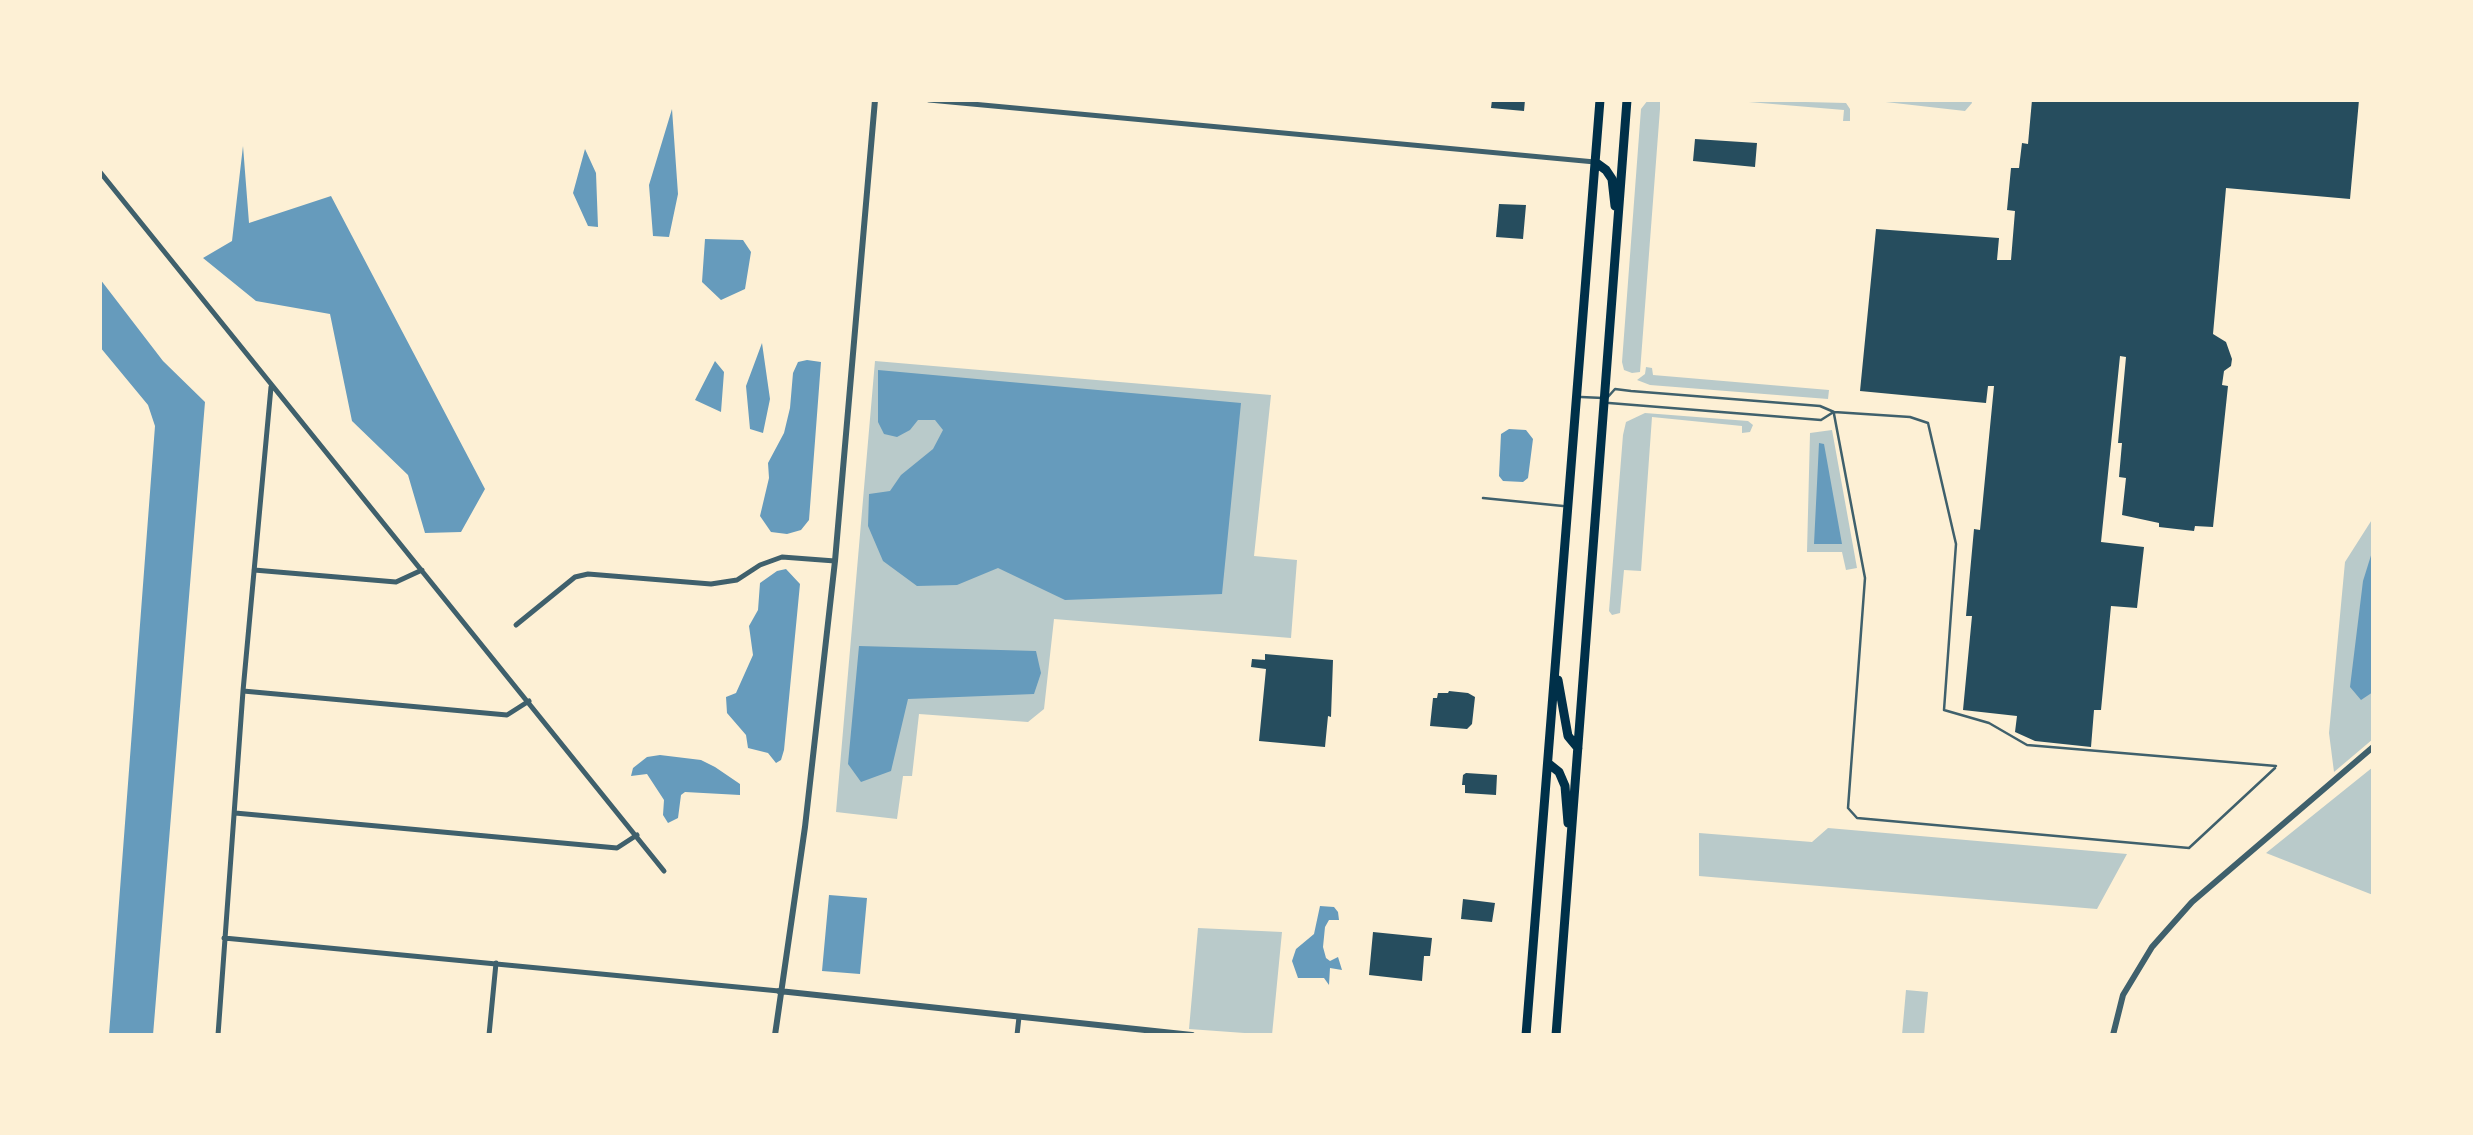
<!DOCTYPE html>
<style>
body{margin:0}
#map{position:relative;width:2473px;height:1135px;overflow:hidden;background:#fdf0d5;font-family:Lato,sans-serif}
canvas{display:block}
.frame{position:absolute;inset:0;border:102px solid #fdf0d5;pointer-events:none}
</style>
<div id="map">
<canvas width="2473" height="1135"></canvas>
<div class="frame"></div>
</div>
<script>
const g = document.querySelector('canvas').getContext('2d');
g.lineJoin = 'round';
function paint(path, color) { g.fillStyle = color; g.fill(path, 'evenodd'); }
const poly = rows => new Path2D(rows.map(r => 'M' + r).join(''));
function strokePath(path, color, width, dash) { g.strokeStyle = color; g.lineWidth = width; g.lineCap = dash ? 'butt' : 'round'; g.setLineDash(dash || []); g.stroke(path); }
paint(poly([
 [1648,100,1660,100,1660,109,1640,372,1632,373,1624,370,1622,362,1641,109],
 [1725,100,1846,103,1850,109,1850,121,1843,121,1844,110],
 [1868,100,1971,100,1972,103,1965,111],
 [875,361,1271,395,1254,556,1297,560,1291,638,1054,619,1044,709,1028,722,919,714,912,776,903,776,897,819,836,812],
 [1646,367,1652,368,1653,375,1829,390,1828,399,1650,385,1637,380,1645,374],
 [1645,413,1748,421,1753,425,1750,432,1742,433,1742,426,1652,417,1641,571,1624,570,1620,613,1612,615,1609,611,1623,435,1626,422],
 [1832,430,1857,568,1846,570,1842,552,1807,552,1810,433],
 [2373,518,2373,739,2334,772,2329,733,2345,562],
 [2373,767,2373,895,2266,853],
 [1828,828,2127,854,2097,909,1699,876,1699,833,1812,842],
 [1198,928,1282,932,1272,1035,1189,1029],
 [1906,990,1928,992,1924,1035,1902,1035]
]), '#b9caca');
paint(poly([
 [672,109,678,194,669,237,653,236,649,185],
 [243,146,249,223,331,196,485,489,461,532,425,533,408,475,352,421,330,314,256,301,203,258,232,241],
 [585,149,596,173,598,227,588,226,573,193],
 [705,239,743,240,751,252,745,289,721,300,702,282],
 [100,279,163,361,205,402,153,1035,109,1035,155,426,148,405,100,347],
 [762,343,770,399,763,433,750,429,746,386],
 [807,360,821,362,809,520,801,530,787,534,771,532,760,516,769,478,768,463,784,433,790,408,793,373,798,362],
 [715,361,724,372,721,412,695,400],
 [878,370,1241,403,1222,594,1065,600,998,568,957,585,917,586,883,561,868,526,869,494,890,491,901,475,933,449,943,430,935,420,918,420,910,430,897,437,884,434,878,422],
 [1509,429,1526,430,1533,439,1528,478,1523,482,1503,481,1499,476,1501,434],
 [1819,443,1824,444,1842,544,1814,544],
 [2373,549,2373,692,2361,700,2350,687,2363,581],
 [786,569,800,584,784,750,781,760,776,763,768,753,748,748,746,735,727,713,726,697,736,693,753,655,749,626,758,610,760,583,777,571],
 [859,646,1036,651,1041,673,1034,694,908,699,891,771,861,782,848,764],
 [660,755,701,760,715,767,740,784,740,795,685,792,681,795,678,818,668,823,663,815,664,800,647,774,631,776,633,768,647,757],
 [829,895,867,898,860,974,822,971],
 [1320,906,1334,907,1338,912,1339,920,1329,920,1325,927,1323,947,1326,958,1330,961,1338,957,1342,970,1330,968,1329,985,1324,978,1298,978,1292,961,1296,949,1314,934]
]), '#669bbc');
paint(poly([
 [1492,100,1525,100,1524,111,1491,108],
 [2032,100,2359,100,2350,199,2226,188,2213,334,2226,342,2232,359,2231,366,2224,371,2222,385,2228,386,2213,527,2195,526,2194,531,2159,527,2159,523,2122,515,2126,478,2119,477,2122,443,2118,443,2126,357,2120,356,2101,542,2144,547,2137,608,2111,606,2101,710,2094,710,2091,747,2035,741,2015,732,2017,716,1963,710,1972,616,1966,616,1974,529,1980,530,1994,386,1988,386,1986,403,1860,391,1876,229,1999,238,1997,260,2011,260,2015,211,2007,210,2011,168,2019,168,2022,143,2028,144],
 [1695,139,1757,143,1755,167,1693,161],
 [1499,204,1526,205,1523,239,1496,237],
 [1265,654,1333,660,1331,717,1328,716,1325,747,1259,741,1266,669,1251,667,1252,659,1265,660],
 [1449,691,1468,693,1475,697,1472,724,1467,729,1430,726,1433,698,1437,698,1438,693,1448,693],
 [1466,773,1497,775,1496,795,1465,793,1465,785,1462,785,1463,775],
 [1463,899,1495,903,1492,922,1461,919],
 [1373,932,1432,938,1430,956,1424,956,1422,981,1369,975]
]), '#264d5e');
strokePath(poly([
 [1581,397,1603,398],
 [1607,398,1615,389,1631,391,1820,406,1834,412,1910,417,1928,423,1956,544,1944,710,1989,723,2027,745,2276,766],
 [1609,403,1821,420,1832,413],
 [1834,414,1865,578,1848,808,1857,818,2189,848,2275,768],
 [1483,498,1563,506]
]), '#3f606c', 2.5);
strokePath(poly([
 [929,100,1595,162],
 [100,172,664,871],
 [254,570,396,582,422,570],
 [516,625,575,577,588,574,711,584,737,580,760,565,782,557,835,561],
 [243,691,507,715,529,701],
 [235,813,617,848,637,835],
 [224,938,779,991],
 [218,1035,243,691,271,387],
 [489,1035,496,963],
 [1017,1035,1019,1017]
]), '#3f606c', 5);
strokePath(poly([
 [779,991,1192,1035],
 [775,1035,805,827,835,561,875,100],
 [2113,1035,2123,995,2152,947,2192,902,2373,747]
]), '#3f606c', 6);
strokePath(poly([
 [1595,162,1606,170,1612,179,1615,206],
 [1558,680,1568,736,1578,748],
 [1549,764,1559,772,1565,786,1568,823],
 [1526,1035,1600,100],
 [1556,1035,1627,100]
]), '#003049', 9);
</script>
